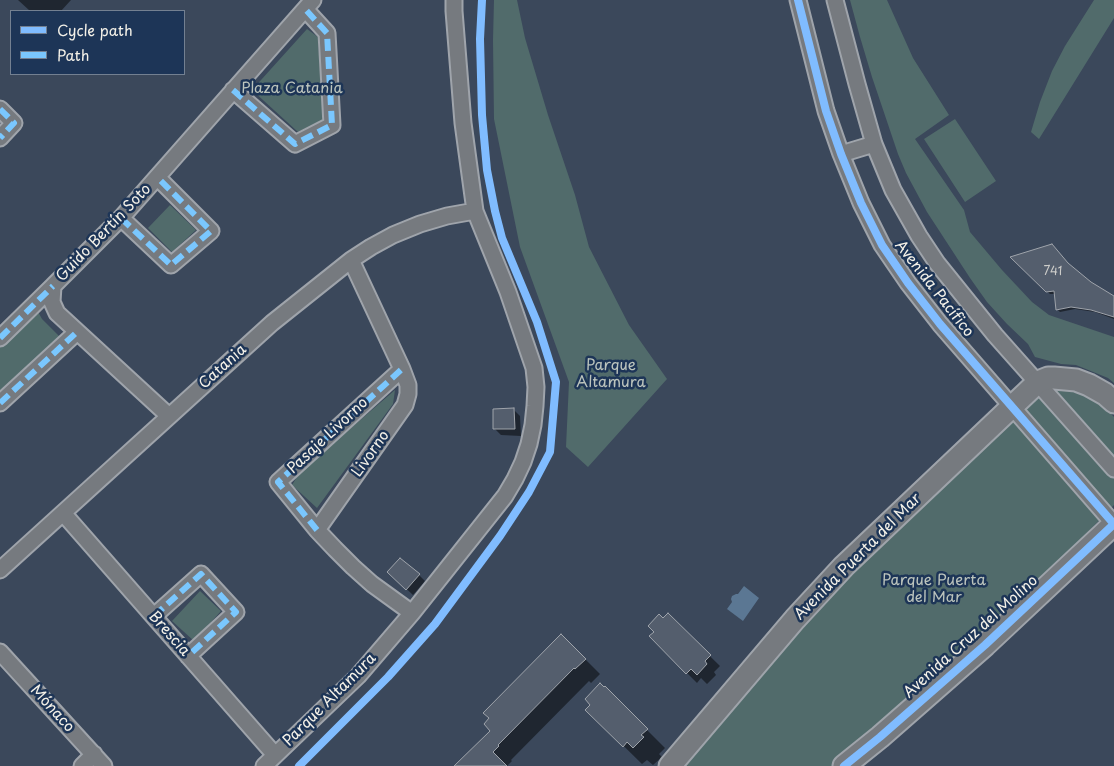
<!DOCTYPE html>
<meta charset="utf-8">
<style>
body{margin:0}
#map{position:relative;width:1114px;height:766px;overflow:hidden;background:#3b485b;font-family:"Playpen Sans",sans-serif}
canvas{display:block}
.legend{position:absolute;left:10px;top:10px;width:175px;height:65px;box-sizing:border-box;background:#1d3557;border:1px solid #738091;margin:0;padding:6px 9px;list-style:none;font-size:15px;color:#f4f1e8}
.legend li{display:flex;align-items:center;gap:10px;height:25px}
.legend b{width:25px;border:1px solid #738091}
</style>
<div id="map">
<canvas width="1114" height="766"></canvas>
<ul class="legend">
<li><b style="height:6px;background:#80bcff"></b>Cycle path</li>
<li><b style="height:6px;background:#7ac7fe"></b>Path</li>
</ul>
</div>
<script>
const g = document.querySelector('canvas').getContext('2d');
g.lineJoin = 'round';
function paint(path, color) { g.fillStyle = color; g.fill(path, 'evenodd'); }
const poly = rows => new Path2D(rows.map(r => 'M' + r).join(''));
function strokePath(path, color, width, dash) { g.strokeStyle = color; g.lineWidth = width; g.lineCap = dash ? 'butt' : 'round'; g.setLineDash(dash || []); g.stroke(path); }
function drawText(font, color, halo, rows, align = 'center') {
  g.font = font + ' "Playpen Sans",sans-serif'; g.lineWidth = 5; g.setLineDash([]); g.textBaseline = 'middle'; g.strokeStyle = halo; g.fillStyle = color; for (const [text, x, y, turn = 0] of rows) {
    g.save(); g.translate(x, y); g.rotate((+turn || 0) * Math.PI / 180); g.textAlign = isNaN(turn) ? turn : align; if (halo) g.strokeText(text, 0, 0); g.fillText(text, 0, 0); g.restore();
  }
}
paint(poly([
 [494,0,517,0,525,38,548,115,575,195,589,247,629,325,667,379,588,467,566,447,569,382,520,247,494,119,493,40],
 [850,0,887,0,913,58,949,115,915,139,964,210,970,232,1002,270,1032,302,1049,315,1114,337,1114,383,1108,378,1076,365,1061,364,1035,357,1028,344,1007,324,987,302,970,278,927,212,906,173,898,154,872,77,860,37],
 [1094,0,1114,0,1114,18,1039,139,1031,132,1040,102,1052,71,1065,46],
 [307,29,318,37,323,120,298,132,252,90],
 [955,119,996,181,965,202,924,139],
 [170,205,196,230,172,252,148,228],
 [37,310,42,319,61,338,0,395,0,347],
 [1065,385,1099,401,1114,417,1114,505,991,632,839,766,682,766,803,625,851,573,1040,394,1054,386],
 [395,390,393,404,317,508,292,485,300,472],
 [200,591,221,611,194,641,172,621]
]), '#516b6b');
paint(poly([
 [744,586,759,598,743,621,727,609,732,602,731,599,732,596,736,594,738,594]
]), '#5b7793');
paint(poly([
 [18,0,71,0,61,11,30,11],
 [1012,258,1069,265,1091,283,1114,297,1114,319,1095,312,1075,309,1060,312,1057,309,1056,294,1050,294],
 [513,409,520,416,521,436,501,435,494,428],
 [389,572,419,575,425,581,413,595],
 [668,615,720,666,714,672,716,675,707,684,701,678,697,683,650,636,655,632,663,620],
 [561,635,600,674,591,683,589,681,511,760,512,761,507,766,468,766],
 [605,688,665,748,659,754,662,757,653,765,647,760,642,764,587,710]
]), '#0007');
const building = poly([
 [1052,244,1068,263,1091,282,1114,296,1114,317,1091,310,1071,307,1056,310,1054,291,1046,292,1010,257,1052,244],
 [514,408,515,429,493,429,493,409,514,408],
 [400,558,420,574,406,590,387,572,400,558],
 [668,613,711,655,705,661,707,664,697,675,691,669,686,674,649,636,654,632,648,626,659,614,663,618,668,613],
 [561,634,586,659,575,669,574,668,498,745,499,746,493,752,507,766,454,766,490,731,484,724,489,718,483,713,561,634],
 [600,683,604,687,605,686,648,729,641,735,644,737,633,748,627,742,623,747,585,710,590,705,585,699,600,683]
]);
paint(building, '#545e6d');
strokePath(building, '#9fa4ab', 1);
const street = poly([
 [798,0,826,111,841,154,861,203,882,245,908,283,940,324,1114,524],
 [835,0,857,84,874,144,893,190,919,236,937,263,995,335,1114,469],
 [233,90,295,144,332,125,327,33,305,9],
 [0,109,14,123,0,138],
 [841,154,874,144],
 [121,218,171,265,211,231,157,177],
 [351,260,402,369,408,385,408,394,405,405,317,530,335,549,353,567,372,584,412,613],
 [0,338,53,286],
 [0,403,77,332],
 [169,416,57,313,52,302,53,286,121,218,313,0],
 [63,513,275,755],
 [317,530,278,482,402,369],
 [0,570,272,323,351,260,371,247,393,235,420,224,447,216,475,211],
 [154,616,201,574,236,612,188,656],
 [0,652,104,766],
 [82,766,94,754],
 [264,766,358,676,412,613,505,496,515,479,523,462,529,444,533,425,535,406,536,387,534,368,508,292,475,211,463,123,454,11,454,0]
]);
const secondary = poly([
 [670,766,795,619,844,566,1038,382,1048,378,1054,378,1076,380,1089,385,1105,394,1114,402],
 [844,766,880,737,985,645,1114,524]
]);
strokePath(street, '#9fa4ab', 19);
strokePath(secondary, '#9fa4ab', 25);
strokePath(street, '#767a7f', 15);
strokePath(secondary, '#767a7f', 21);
strokePath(poly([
 [233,90,295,144,332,125,327,33,305,9],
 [0,109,14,123,0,138],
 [121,218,171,265,211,231,157,177],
 [0,338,53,286],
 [0,403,77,332],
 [317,530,278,482,402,369],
 [154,616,201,574,236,612,188,656]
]), '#7ac7fe', 6, [12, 6]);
strokePath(poly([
 [798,0,826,111,841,154,861,203,882,245,908,283,940,324,1114,524,985,645,880,737,844,766],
 [299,766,388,677,435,624,500,536,529,492,550,452,556,382,537,322,502,238,495,211,487,170,482,115,480,39,482,0]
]), '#80bcff', 8);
drawText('12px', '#ccccc9', null, [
 ["741",1053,272]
]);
drawText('15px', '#bcc4bd', '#1d3557', [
 ["Plaza Catania",292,89],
 ["Parque",611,366],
 ["Altamura",611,383],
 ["Parque Puerta",934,581],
 ["del Mar",934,598]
]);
drawText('15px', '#f4f1e8', '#1d3557', [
 ["Guido Bertín Soto",104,233,-46],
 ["Avenida Pacífico",934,289,52],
 ["Catania",223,367,-42],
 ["Pasaje Livorno",328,436,-43],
 ["Livorno",371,454,-55],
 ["Avenida Puerta del Mar",858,557,-45],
 ["Brescia",169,634,49],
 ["Avenida Cruz del Molino",971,637,-42],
 ["Parque Altamura",330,700,-45],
 ["Mónaco",52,709,48]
]);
</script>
